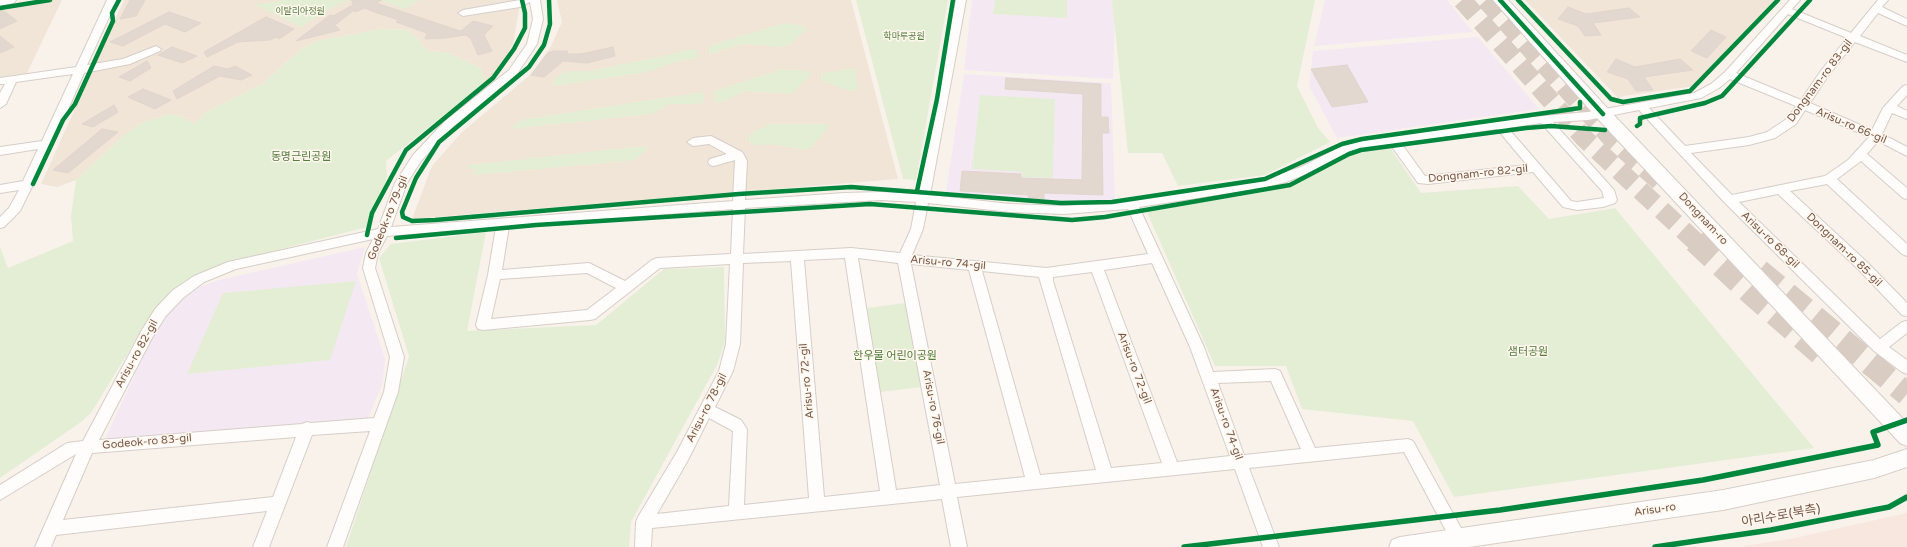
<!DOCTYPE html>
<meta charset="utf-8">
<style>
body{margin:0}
canvas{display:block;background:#f8f2eb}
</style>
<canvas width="1907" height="547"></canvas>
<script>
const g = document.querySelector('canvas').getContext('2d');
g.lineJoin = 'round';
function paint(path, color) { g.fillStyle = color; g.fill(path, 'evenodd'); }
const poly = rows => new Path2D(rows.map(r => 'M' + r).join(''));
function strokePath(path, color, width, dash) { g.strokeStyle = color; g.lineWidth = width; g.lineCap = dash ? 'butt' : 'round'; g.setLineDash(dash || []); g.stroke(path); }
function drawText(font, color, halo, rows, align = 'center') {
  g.font = font + ' "Varela Round","Noto Sans KR",sans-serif'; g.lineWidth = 3; g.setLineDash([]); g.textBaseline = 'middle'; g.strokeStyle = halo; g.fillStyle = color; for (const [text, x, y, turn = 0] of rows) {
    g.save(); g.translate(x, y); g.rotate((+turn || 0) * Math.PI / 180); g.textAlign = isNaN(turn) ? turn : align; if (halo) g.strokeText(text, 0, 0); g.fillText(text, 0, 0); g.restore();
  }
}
paint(poly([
 [52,0,62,0,26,75,0,78,0,8],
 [124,0,520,0,520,4,513,44,501,66,486,82,480,68,449,53,428,51,409,30,381,29,318,41,303,48,262,84,206,112,195,124,183,117,123,136,76,180,57,187,41,184],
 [557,0,851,0,898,179,412,219,432,166,461,133,530,75,550,48,562,22],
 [1525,0,1780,0,1695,86,1624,96,1618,98]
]), '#f1e5d8');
paint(poly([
 [1907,513,1907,547,1738,547,1795,538]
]), '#f8e7de');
paint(poly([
 [972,0,1111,0,1115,7,1113,79,964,70],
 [1325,0,1447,0,1473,32,1314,46],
 [1478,37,1539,109,1337,138,1309,86,1313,51],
 [964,74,1111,83,1115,200,1062,201,946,192],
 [365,247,357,274,385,359,382,385,368,418,104,441,158,325,168,311,184,297,199,287,219,280]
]), '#f4e9f3');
paint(poly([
 [283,0,350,0,339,4,301,27,255,5],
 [380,0,419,0,405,9],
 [856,0,948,0,916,180,903,179],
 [995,0,1067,0,1067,18,993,14],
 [1112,0,1315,0,1297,86,1318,128,1330,142,1265,175,1178,186,1162,153,1128,153],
 [784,23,804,26,806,30,788,46,782,47,744,44,708,54,708,49,712,45],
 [381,29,409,30,428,51,449,53,480,68,486,82,386,161,387,178,371,226,227,263,184,281,156,307,91,413,81,422,0,478,0,247,8,268,73,241,71,216,76,180,123,136,141,123,170,114,183,117,195,124,206,112,262,84,303,48,318,41],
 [690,50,697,50,698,58,675,62,648,72,553,86,554,80,563,72,570,71,591,71],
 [854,68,858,87,857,90,849,91,821,80,823,73],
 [779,70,804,70,812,74,792,94,747,91,718,103,715,101,714,91],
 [703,92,704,101,702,104,671,104,651,114,510,129,520,120],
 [980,95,1055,99,1053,178,1022,177,1022,172,972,169],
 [768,124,828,124,829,126,811,148,805,150,777,145,754,145,749,142,747,139,748,136],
 [645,146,647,149,635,160,473,175,475,169,467,168,469,165],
 [1389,146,1421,193,1518,186,1549,219,1615,208,1814,448,1454,497,1413,421,1302,409,1286,366,1215,366,1146,210,1218,200,1290,187,1344,157],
 [486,232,467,331,596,325,664,269,724,267,725,341,717,365,631,522,629,547,346,547,409,356,379,258,391,244],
 [356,281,330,360,187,374,223,293],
 [913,302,929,386,873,393,860,309]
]), '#e4eed5');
const building = poly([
 [130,0,145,0,136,16,120,19,130,0],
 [351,0,382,0,376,3,463,32,461,31,473,21,493,26,484,35,492,51,478,55,471,39,466,35,445,38,425,39,427,33,396,22,399,20,374,12,365,8,355,12,352,3,354,2,351,0],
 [351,6,354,10,335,25,340,30,296,41,330,15,333,16,351,6],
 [1568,7,1586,14,1629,8,1640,17,1593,23,1601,35,1585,36,1578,26,1558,19,1568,7],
 [0,8,17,21,0,29,0,8],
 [169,12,201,23,185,32,165,24,123,46,110,42,169,12],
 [266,17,294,29,279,39,276,37,270,40,238,42,207,57,204,52,266,17],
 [1711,30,1726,37,1707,58,1691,51,1711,30],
 [0,36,14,47,0,53,0,36],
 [172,47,197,56,182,63,158,55,172,47],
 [613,47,615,56,587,63,563,61,544,77,531,75,547,54,550,52,554,51,567,51,568,54,581,54,613,47],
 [1616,59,1635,67,1680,59,1693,70,1644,77,1653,90,1636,91,1628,79,1607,72,1616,59],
 [147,61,151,68,130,81,119,77,147,61],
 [1347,65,1368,102,1332,107,1311,69,1347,65],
 [214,66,228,69,235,66,252,75,241,80,220,76,177,99,173,91,214,66],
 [1006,78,1101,84,1101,117,1108,117,1109,133,1102,133,1103,195,1044,193,1044,199,1028,198,1028,195,960,191,962,171,1021,174,1021,178,1082,180,1083,94,1005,89,1006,78],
 [143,89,171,100,155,109,128,97,143,89],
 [114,105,118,112,93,127,82,124,114,105],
 [102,129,118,132,68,173,53,170,102,129]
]);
paint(building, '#e2d8d0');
strokePath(building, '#e1d5cd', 1);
strokePath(poly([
 [1462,0,1584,138,1696,242],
 [1486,0,1612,139,1660,182]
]), '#d8ccc3', 19, [19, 10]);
strokePath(poly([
 [1695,241,1752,294,1821,354],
 [1759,271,1907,394]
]), '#d8ccc3', 24, [24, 12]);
const street = poly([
 [107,0,117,0,87,65,123,59,156,46,161,49,160,51,130,64,84,73,53,144,20,211,4,227,0,228,0,217,9,208,19,190,0,193,0,185,23,181,38,149,0,155,0,147,42,141,73,74,16,82,6,104,0,108,0,93,5,84,0,84,0,78,76,67,107,0],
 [520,0,540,0,543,19,537,44,517,74,453,127,421,161,407,183,391,227,733,201,735,160,714,166,710,165,708,162,710,159,727,154,709,144,693,146,687,142,693,138,711,136,742,152,744,155,747,161,745,200,844,193,881,192,918,194,956,0,966,0,930,195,1010,204,1064,206,1115,203,1262,180,1301,167,1344,145,1392,135,1499,120,1588,112,1694,93,1711,84,1725,72,1790,0,1800,0,1792,9,1851,33,1878,0,1888,0,1882,7,1907,19,1907,26,1878,13,1860,36,1907,55,1907,62,1855,42,1828,76,1810,103,1872,130,1883,108,1903,86,1907,85,1907,95,1897,106,1907,111,1907,119,1892,113,1882,134,1907,147,1907,156,1878,141,1867,154,1907,188,1907,199,1903,198,1861,161,1837,179,1907,244,1907,256,1902,254,1827,184,1790,191,1867,262,1907,303,1907,316,1902,315,1857,268,1778,194,1739,202,1880,339,1902,322,1907,321,1907,333,1889,347,1907,360,1907,374,1902,372,1874,351,1725,203,1639,110,1588,120,1553,122,1614,190,1617,200,1615,203,1603,207,1577,210,1563,207,1533,172,1428,184,1418,183,1390,144,1351,151,1309,173,1286,182,1262,188,1139,207,1204,347,1213,372,1275,369,1280,371,1315,448,1408,439,1413,441,1467,539,1465,544,1459,546,1453,544,1404,452,1249,468,1279,547,1263,547,1235,469,957,497,967,547,951,547,942,499,652,528,651,547,635,547,636,522,638,517,677,452,719,371,726,344,730,264,660,268,595,319,590,320,483,330,478,329,476,325,488,275,496,227,387,236,378,253,375,268,404,357,398,392,343,547,327,547,370,431,312,435,269,547,253,547,267,511,56,535,51,547,35,547,76,454,0,500,0,485,67,443,83,441,142,330,155,309,173,290,194,276,228,262,378,229,395,183,413,155,445,121,509,70,527,44,533,19,530,2,520,7,463,16,458,13,463,10,520,0],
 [1788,14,1847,38,1820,72,1801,100,1736,73,1788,14],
 [1730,79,1796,106,1788,118,1767,132,1749,137,1685,146,1649,108,1701,98,1719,88,1730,79],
 [1805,110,1869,137,1848,160,1825,176,1732,195,1691,153,1749,145,1775,138,1796,124,1805,110],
 [1541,123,1602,191,1604,198,1577,202,1571,201,1508,128,1541,123],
 [1497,129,1527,165,1425,176,1401,143,1497,129],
 [881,200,916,202,911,229,900,253,851,248,743,254,745,208,881,200],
 [928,203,1010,212,1064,214,1128,209,1148,254,1046,268,912,255,923,229,928,203],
 [733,209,731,254,657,258,652,260,625,281,589,263,502,270,509,226,733,209],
 [373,239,366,253,363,268,390,357,384,392,374,418,311,423,307,422,302,424,99,440,152,338,165,317,183,298,204,282,236,269,373,239],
 [845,258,880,491,824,497,804,260,845,258],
 [858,258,898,263,940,485,896,490,858,258],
 [791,261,809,498,744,505,747,429,741,420,715,407,733,371,740,344,743,263,791,261],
 [1152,263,1190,347,1230,456,1177,462,1104,270,1152,263],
 [911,264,969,270,1025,477,955,484,911,264],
 [982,271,1039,277,1096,470,1040,475,982,271],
 [1092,272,1162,463,1111,468,1053,281,1053,277,1092,272],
 [587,273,616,288,587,310,491,319,500,279,587,273],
 [1271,381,1301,449,1244,455,1218,383,1271,381],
 [709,418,733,431,729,506,657,514,687,462,709,418],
 [296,437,273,497,63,520,92,453,296,437]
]);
const secondary = poly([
 [0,0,16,0,14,3,0,6,0,0],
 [1493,0,1508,0,1609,110,1907,423,1907,446,1900,443,1597,118,1493,0],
 [1907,449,1907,467,1874,478,1723,510,1469,547,1389,547,1392,540,1400,537,1723,490,1874,460,1907,449]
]);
strokePath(street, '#d6cec8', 2);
strokePath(secondary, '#d7cec7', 2);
paint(street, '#fefdfc');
paint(secondary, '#fefdfc');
strokePath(poly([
 [549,0,550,24,544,45,529,67,439,142,416,178,402,212,403,217,412,221,435,220,739,194,851,187,1061,203,1112,202,1265,179,1342,144,1362,139,1580,108,1580,102],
 [1500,0,1603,114],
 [1518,0,1611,99,1623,102,1690,91,1778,0],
 [0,8,50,0],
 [1637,126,1640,124,1640,118,1705,103,1722,96,1810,0],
 [33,184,63,120,75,104,113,21,112,13,119,0],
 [917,191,937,99,953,0],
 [367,235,372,213,406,150,493,78,514,49,525,28,525,13,522,0],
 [396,238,536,225,870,204,1072,220,1105,217,1290,185,1349,154,1361,150,1526,128,1551,126,1605,130]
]), '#00873e', 4.5);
strokePath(poly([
 [1184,547,1500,510,1703,480,1878,445,1873,432,1907,420],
 [1655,547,1771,530,1889,507,1907,497]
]), '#00873e', 5.5);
drawText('9px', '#547d41', '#fff7ed', [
 ["이탈리아정원",300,12],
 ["학마루공원",904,37]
]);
drawText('11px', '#77594a', '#fff7ed', [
 ["Dongnam-ro 83-gil",1820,81,-53],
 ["Arisu-ro 66-gil",1851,126,23],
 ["Dongnam-ro 82-gil",1478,174,-6],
 ["Godeok-ro 79-gil",388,218,-68],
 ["Dongnam-ro",1703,219,47],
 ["Arisu-ro 68-gil",1770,240,44],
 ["Dongnam-ro 85-gil",1844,250,44],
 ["Arisu-ro 74-gil",948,263,5],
 ["Arisu-ro 82-gil",137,354,-61],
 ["Arisu-ro 72-gil",1134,368,69],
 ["Arisu-ro 72-gil",807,381,-95],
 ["Arisu-ro 76-gil",933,407,79],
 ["Arisu-ro 78-gil",707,408,-63],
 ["Arisu-ro 74-gil",1226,424,70],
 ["Godeok-ro 83-gil",147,442,-5],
 ["Arisu-ro",1655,510,-8]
]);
drawText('11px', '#547d41', '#fff7ed', [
 ["동명근린공원",301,157],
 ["샘터공원",1528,352],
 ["한우물 어린이공원",895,356]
]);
drawText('13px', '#77594a', '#fff7ed', [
 ["아리수로(북측)",1781,516,-10]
]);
</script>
